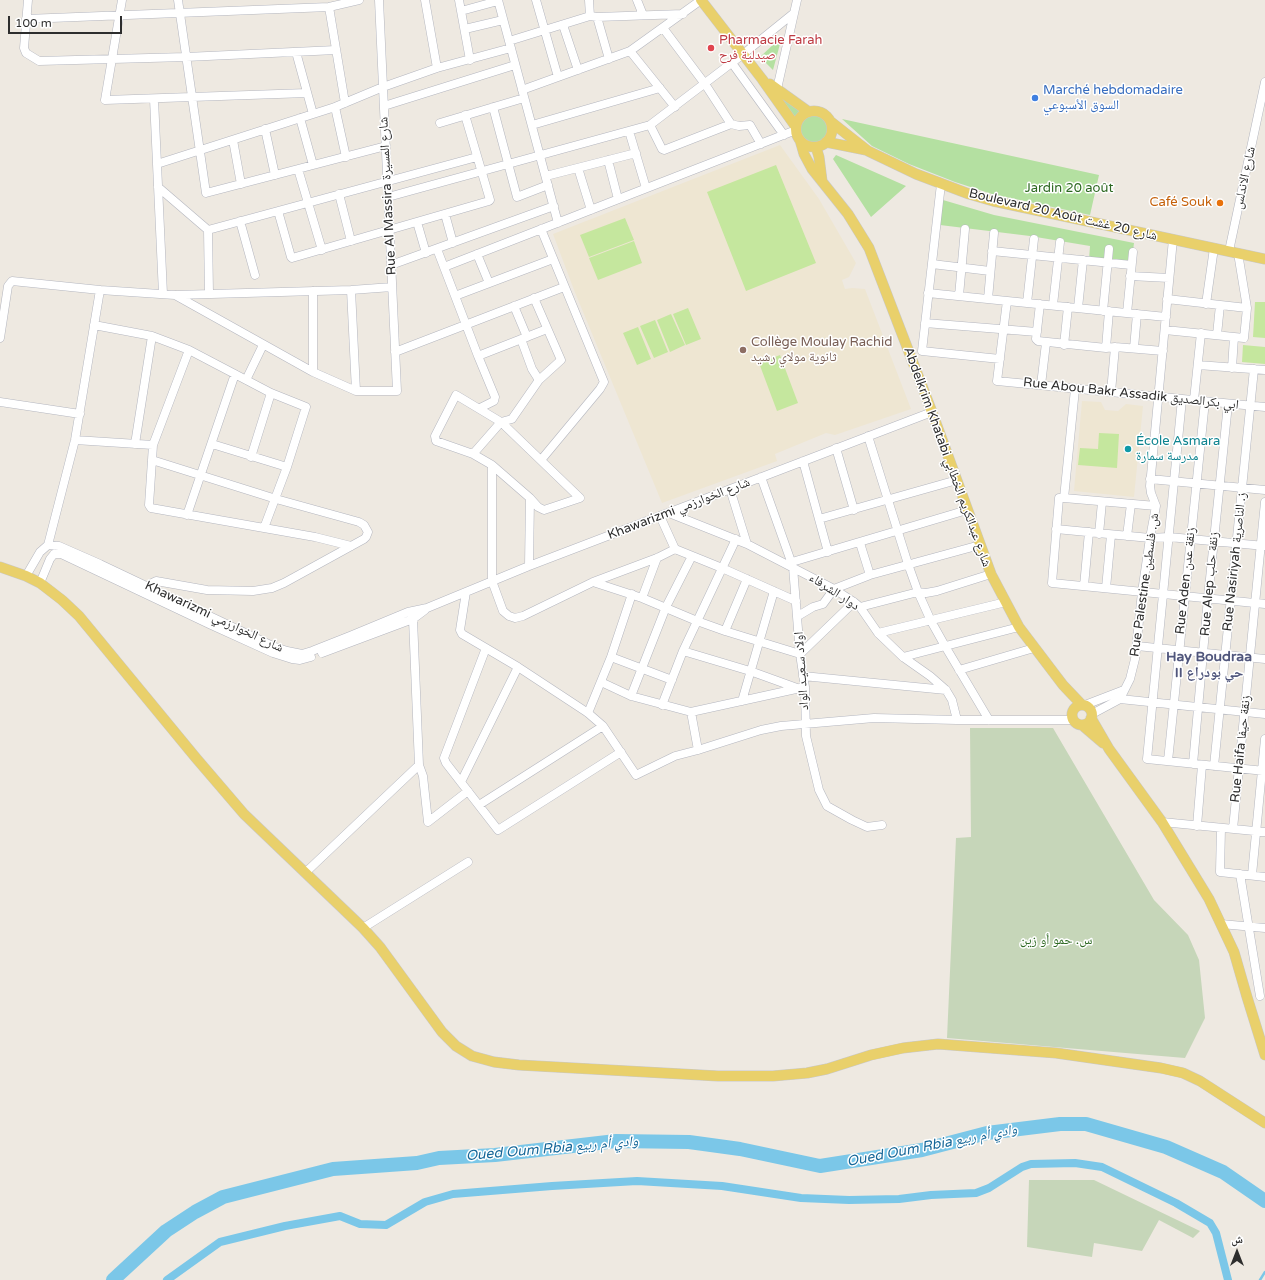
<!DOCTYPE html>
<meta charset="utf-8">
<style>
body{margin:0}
#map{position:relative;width:1265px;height:1280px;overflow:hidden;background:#eee9e1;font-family:"Varela Round","Noto Naskh Arabic",sans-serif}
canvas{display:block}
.north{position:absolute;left:1217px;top:1232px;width:40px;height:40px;-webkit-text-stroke:3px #fff;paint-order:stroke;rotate:0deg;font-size:11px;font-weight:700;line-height:16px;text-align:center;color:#2d2d2d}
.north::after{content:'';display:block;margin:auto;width:14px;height:18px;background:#2d2d2d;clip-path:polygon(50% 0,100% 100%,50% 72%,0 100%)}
.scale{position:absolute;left:8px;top:16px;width:114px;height:18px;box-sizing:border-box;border:2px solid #2d2d2d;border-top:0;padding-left:5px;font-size:12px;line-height:14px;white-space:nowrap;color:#2d2d2d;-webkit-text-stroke:3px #fff;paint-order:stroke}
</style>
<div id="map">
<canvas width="1265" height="1280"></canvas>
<div class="north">ش</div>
<div class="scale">100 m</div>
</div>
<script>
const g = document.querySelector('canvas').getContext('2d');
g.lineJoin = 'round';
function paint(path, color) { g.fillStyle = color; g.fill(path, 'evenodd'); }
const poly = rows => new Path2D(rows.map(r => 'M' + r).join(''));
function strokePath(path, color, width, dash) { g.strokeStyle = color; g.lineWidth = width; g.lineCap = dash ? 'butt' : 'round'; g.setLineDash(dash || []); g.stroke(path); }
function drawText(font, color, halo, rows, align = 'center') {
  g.font = font + ' "Varela Round","Noto Naskh Arabic",sans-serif'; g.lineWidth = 3; g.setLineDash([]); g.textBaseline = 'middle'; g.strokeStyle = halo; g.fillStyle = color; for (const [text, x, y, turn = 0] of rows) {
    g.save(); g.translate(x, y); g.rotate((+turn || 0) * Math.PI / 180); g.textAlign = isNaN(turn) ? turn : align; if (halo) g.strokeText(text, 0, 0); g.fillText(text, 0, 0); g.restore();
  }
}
paint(poly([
 [780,145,819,199,856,263,849,277,842,280,845,289,852,288,865,289,911,409,835,435,826,433,775,454,777,461,662,503,574,290,553,234],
 [1082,401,1101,402,1105,410,1118,411,1126,404,1143,406,1134,497,1074,491]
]), '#eee6d2');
paint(poly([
 [776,42,780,44,773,70,760,57],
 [775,90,801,111,794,118],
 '800 129a14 14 0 1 1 28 0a14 14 0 1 1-28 0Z',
 [842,119,1099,175,1090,215,992,194,955,182,909,164,872,146],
 [836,155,906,186,871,217,833,159],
 [943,200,994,215,1134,243,1131,265,1089,260,1090,246,1030,236,940,225]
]), '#b4e0a1');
paint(poly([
 [970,728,1053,728,1154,900,1188,935,1199,960,1205,1018,1185,1058,947,1038,956,838,971,837],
 [1029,1180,1094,1180,1200,1231,1193,1238,1159,1220,1142,1251,1094,1243,1092,1257,1027,1247]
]), '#c6d6b9');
paint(poly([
 [776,165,816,263,746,291,707,192],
 [625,218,634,240,589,257,580,235],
 [634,241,642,263,598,280,589,258],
 [1255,302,1265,302,1265,338,1253,337],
 [688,308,701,339,686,345,673,314],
 [671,314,685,345,670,352,657,320],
 [655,320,668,352,654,358,640,326],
 [638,327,651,359,637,365,623,333],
 [1243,345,1265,347,1265,364,1242,362],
 [780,355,798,403,777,411,759,363],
 [1099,433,1119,434,1117,468,1078,465,1080,448,1098,449]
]), '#c5e79e');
strokePath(poly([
 [1260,1280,1265,1272]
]), '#7bc7e8', 2.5);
strokePath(poly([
 [167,1280,220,1242,285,1226,340,1216,360,1224,386,1225,425,1202,453,1194,552,1186,637,1181,722,1186,801,1198,849,1200,899,1199,931,1195,976,1193,989,1188,1022,1167,1031,1164,1075,1163,1102,1167,1176,1203,1210,1223,1216,1233,1228,1280]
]), '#7bc7e8', 8);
strokePath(poly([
 [113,1280,166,1231,195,1212,223,1197,333,1169,417,1163,439,1158,495,1155,616,1141,689,1142,740,1149,820,1166,922,1150,987,1133,1060,1124,1086,1124,1166,1147,1223,1172,1265,1201]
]), '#7bc7e8', 14);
const minor = poly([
 [28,0,24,48,26,53,39,61,186,57,336,50],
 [122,0,105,100,307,93],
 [178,0,206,193,386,146],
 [425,0,437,68],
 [459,0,470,60],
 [498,0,558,223],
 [536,0,558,77],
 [589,0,590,16],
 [637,0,643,15],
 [329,7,345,103],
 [461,11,498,1],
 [597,17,609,59],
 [26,19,329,7,359,0],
 [563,25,578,70],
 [663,28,705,84,731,124,739,126,750,125,761,144],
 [465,29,503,20],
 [509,41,590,16,597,17,683,14],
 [630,51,675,107],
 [296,52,313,114],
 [732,63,784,135],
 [777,89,797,0],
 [522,90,630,51,701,0],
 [154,99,163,294],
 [384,106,515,65],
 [335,107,346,157],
 [493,107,517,197,548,185],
 [300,118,313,165],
 [440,123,524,98],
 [532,125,660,88],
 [650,125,662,149,664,150,731,124],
 [265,129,275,175],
 [629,131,646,188],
 [233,140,241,184],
 [608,160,618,199],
 [157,164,335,107,383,87,437,68,511,48],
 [578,168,591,210],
 [298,169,322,250],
 [546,176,636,153],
 [941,184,922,351,1000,359],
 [158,187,208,230,209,294],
 [339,194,351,241],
 [388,197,650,125,742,55,794,13],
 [278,211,291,257,292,258,489,201,490,200,465,115],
 [445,214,453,243],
 [240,221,255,275],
 [417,222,426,253],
 [208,230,477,157],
 [437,249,478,356,495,397,494,401,480,408],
 [992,251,1131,265],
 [1229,251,1265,82],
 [477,254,489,283],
 [932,264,990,271],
 [391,265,554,206],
 [444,267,796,130],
 [1130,276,1169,278],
 [351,290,356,391],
 [928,293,1166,317],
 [176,295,351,290,392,287],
 [455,296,553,259],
 [959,296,965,229],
 [534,298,561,360,539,380],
 [988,299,994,233],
 [1167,299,1247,308],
 [1007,301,997,381,1265,407],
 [1027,303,1034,239],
 [1040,304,1036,339,1038,341,1106,348,1115,347,1163,351],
 [1206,304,1214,248],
 [1053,305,1060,242],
 [514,306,527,337],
 [1078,308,1083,260],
 [1103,311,1109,249],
 [1127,313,1133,252],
 [925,323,1037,332],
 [94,325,152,336,189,350,271,393,306,407,287,467,264,528],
 [1165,330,1244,338,1247,308,1238,253],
 [1217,335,1220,305],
 [0,338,8,286,12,281,100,290,175,295,313,372,356,391,397,391,379,0],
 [1064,345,1068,307],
 [1106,348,1109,311],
 [1134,348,1137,314],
 [395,352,564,287],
 [478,356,547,329],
 [1198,365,1265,370],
 [1232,368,1234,337],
 [313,372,313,291],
 [246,380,263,345],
 [1041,385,1046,343],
 [1075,389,1064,498,1059,498,1052,583,1265,604],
 [1111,392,1115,347],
 [1182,399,1147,759,1265,771],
 [1194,400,1201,333],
 [0,402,80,414],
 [868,436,908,564,918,592,931,621,945,646,989,720],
 [75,440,153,445,189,350],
 [135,444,152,336],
 [212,444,287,467],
 [153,445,149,505,151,508,315,537,351,546],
 [836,448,854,510],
 [473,454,436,441,435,436,456,395,501,422,512,419,514,416,539,380,532,369,521,339],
 [251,457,271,393],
 [541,460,600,389,604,382,541,229],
 [803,461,828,552],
 [492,465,473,454,501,422,580,498,544,510,538,507,530,498],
 [761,477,793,567,800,654,805,687,806,736,819,790,827,806,852,820,867,827,882,825],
 [1150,479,1265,490],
 [730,489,747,544],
 [1064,498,1156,506],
 [669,513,747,544,834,589,854,602,860,607,878,633,903,657,930,676,946,690,952,700,957,720],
 [187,515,235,374],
 [660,516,675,549,722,568,796,601],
 [819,519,957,480],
 [1056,529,1150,538,1169,537,1265,546],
 [1099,534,1102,502],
 [1127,536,1131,504],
 [860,543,870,575],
 [48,545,59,546,100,564,275,647,287,651,302,654,312,651,350,636,408,612,427,608,529,566,932,412],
 [54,554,61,554,211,625,273,653,292,659,300,660,311,657],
 [792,562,967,510],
 [529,566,530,498,492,465,492,581,503,611,509,616,515,618,523,616,593,582,657,558,675,549],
 [26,576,40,552,48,545,75,440,100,290],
 [593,582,642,598,697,621,725,631,800,654,854,602],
 [40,583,50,559,54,554],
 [1084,586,1089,532],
 [1106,588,1111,535],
 [466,592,460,630,462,634,518,667,588,713,603,726,636,775,675,756,698,750,761,730,781,726,874,718,957,720,1073,720],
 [146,594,152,583,156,581,207,590,253,591,272,588,284,583,364,539,366,537,368,532,364,525,359,522,276,499,152,460],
 [642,598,657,558],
 [860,607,918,592,926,593,937,591,991,574],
 [411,615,413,619,419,765,423,776,428,822,468,791],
 [798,616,813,607,823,604,834,589,870,575,980,545],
 [725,631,747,579],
 [878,633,1006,602],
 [1137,646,1265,659],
 [486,648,444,758,446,763,498,830,621,752],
 [683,651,750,671,797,688],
 [322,653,413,619,425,610],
 [611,657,672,680],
 [903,657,1019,627],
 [959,670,1034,648],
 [803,676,946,690],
 [601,682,631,696,691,712,805,687],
 [631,696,666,607,692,556],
 [1120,699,1265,714],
 [742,701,774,591],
 [662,705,683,651,736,539],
 [1085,705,1124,690],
 [691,712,698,750],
 [588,713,611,657,632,594],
 [1092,714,1120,699,1130,679,1135,659,1142,592,1150,538,1156,506,1151,493,1150,486,1173,239],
 [1168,761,1205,401],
 [1193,764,1208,598,1228,404],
 [1214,766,1254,369],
 [461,782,518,667],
 [479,805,603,726],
 [1162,822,1265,832],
 [1197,826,1202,765],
 [1221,828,1220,872,1265,877],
 [1233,829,1265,502],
 [305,873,419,765],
 [1240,874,1260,996],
 [1252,875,1265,739],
 [1221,924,1265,928],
 [363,928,468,862]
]);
const major = poly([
 [701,0,762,79,796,127],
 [770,84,809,112],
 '796 129a18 18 0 1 1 36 0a18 18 0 1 1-36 0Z',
 [830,121,868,151,916,174,969,194,993,201,1265,259],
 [800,140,804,154,812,169,848,214,869,248,932,412,991,574,1019,627,1063,685,1082,705],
 [826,142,866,150],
 [816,147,819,157,822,181],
 [0,567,26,576,40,583,62,600,79,616,196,758,244,814,363,928,380,947,442,1032,456,1046,472,1056,494,1062,519,1065,718,1076,773,1076,807,1073,827,1069,871,1055,903,1048,938,1044,1056,1053,1161,1068,1183,1073,1200,1081,1265,1123],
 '1072 715a10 10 0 1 1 20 0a10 10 0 1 1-20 0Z',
 [1091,718,1109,749,1162,822,1209,899,1234,952,1247,997,1265,1055],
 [1082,725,1103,743]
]);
strokePath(minor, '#b4b6bf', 9);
strokePath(major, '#c8c8c8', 11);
strokePath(minor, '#fff', 8);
strokePath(major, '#e9d06b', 10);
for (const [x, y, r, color] of [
 [711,48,4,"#e0444e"],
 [1035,98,4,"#3f7fe0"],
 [1220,203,4,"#e8710a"],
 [743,350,4,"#8d6e63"],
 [1128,449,4,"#0f9aa8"]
]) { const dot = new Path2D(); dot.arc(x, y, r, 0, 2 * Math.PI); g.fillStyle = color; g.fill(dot); strokePath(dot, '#fff', 1.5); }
drawText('13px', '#be3a42', '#fff', [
 ["Pharmacie Farah",719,41],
 ["صيدلية فرح",719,56]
], 'left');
drawText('13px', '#366cbe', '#fff', [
 ["Marché hebdomadaire",1043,91],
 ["السوق الأسبوعي",1043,106]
], 'left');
drawText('13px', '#2d2d2d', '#fff', [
 ["شارع الاندلس",1245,178,-78],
 ["Rue Al Massira شارع المسيرة",388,196,-93],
 ["Boulevard 20 Août شارع 20 غشت",1063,215,13],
 ["Rue Abou Bakr Assadik ابي بكرالصديق",1131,394,6],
 ["Abdelkrim Khatabi شارع عبدالكريم الخطابي",947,457,70],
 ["Khawarizmi شارع الخوارزمي",679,509,-21],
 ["Rue Nasiriyah ز. الناصرية",1235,562,-84],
 ["Rue Aden زنقة عدن",1186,581,-84],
 ["Rue Alep زنقة حلب",1210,584,-85],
 ["Rue Palestine ش. فلسطين",1145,585,-82],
 ["دوار الشرفاء",834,592,33],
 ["Khawarizmi شارع الخوارزمي",214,617,25],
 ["اولاد سـعيـد الواد",802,671,-94],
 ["Rue Haifa زنقة حيفا",1241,749,-84]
]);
drawText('13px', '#2c6820', '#fff', [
 ["Jardin 20 août",1069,189],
 ["س. حمو أو زين",1056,941]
]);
drawText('13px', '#c56008', '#fff', [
 ["Café Souk",1212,203]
], 'right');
drawText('13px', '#785e54', '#fff', [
 ["Collège Moulay Rachid",751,343],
 ["ثانوية مولاي رشيد",751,358]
], 'left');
drawText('13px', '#0d838f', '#fff', [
 ["École Asmara",1136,442],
 ["مدرسة سمارة",1136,457]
], 'left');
drawText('bold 14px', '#50567c', '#fff', [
 ["Hay Boudraa",1209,657],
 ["II حي بودراع",1209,673]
]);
drawText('italic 14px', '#166798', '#fff', [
 ["Oued Oum Rbia وادي أم ربيع",932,1146,-11],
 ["Oued Oum Rbia وادي أم ربيع",552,1149,-5]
]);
</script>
